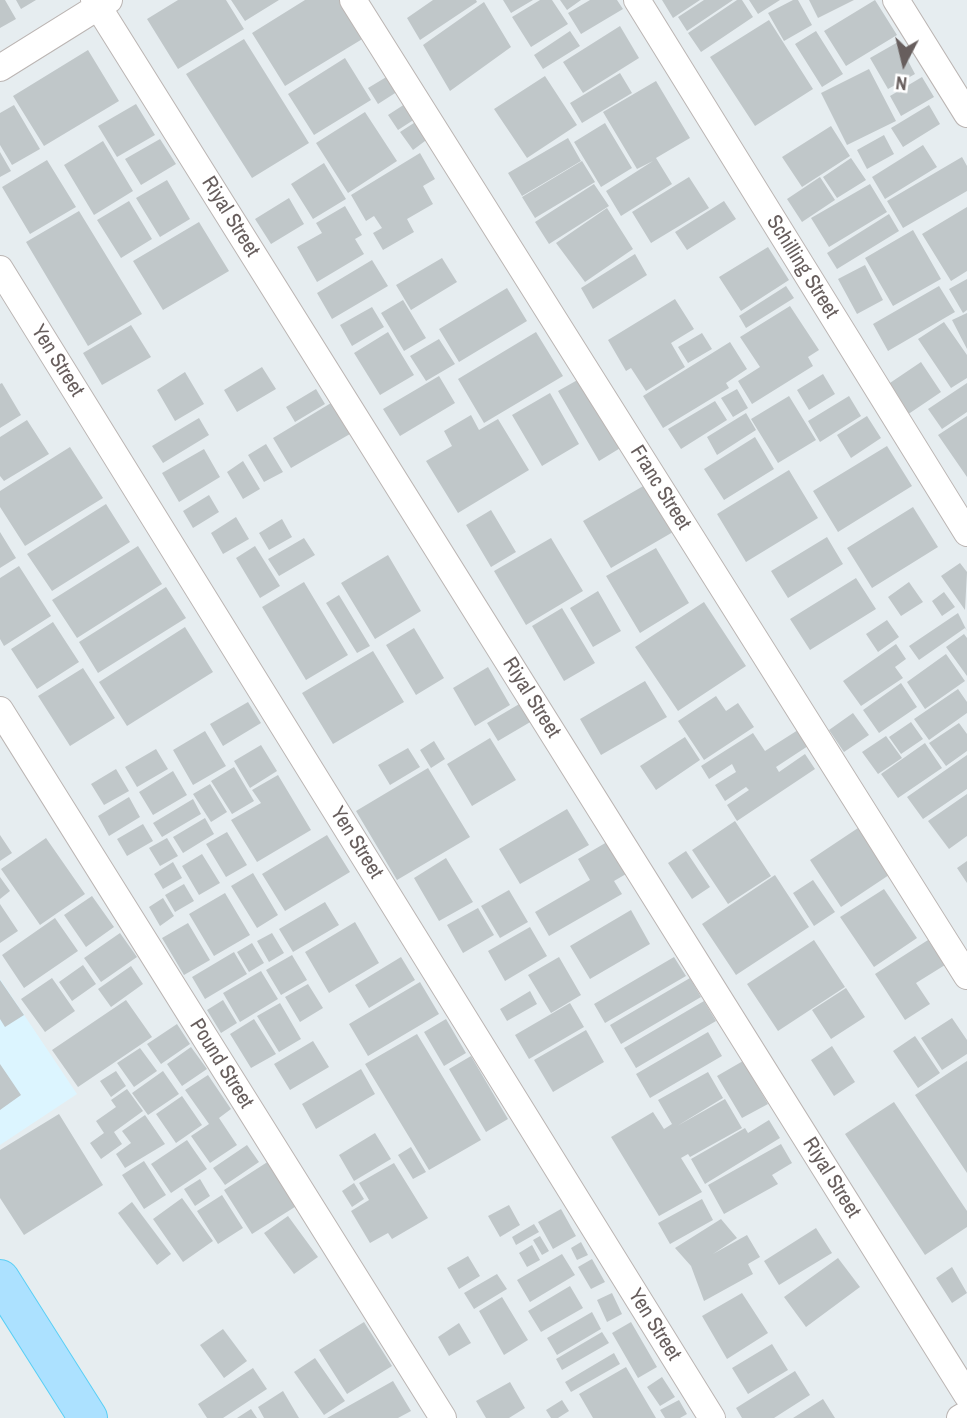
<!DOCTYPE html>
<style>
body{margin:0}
#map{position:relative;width:967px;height:1418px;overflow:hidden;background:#e6edf0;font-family:"Archivo Narrow",sans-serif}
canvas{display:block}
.north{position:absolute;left:869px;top:28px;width:70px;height:70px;-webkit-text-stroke:5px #fff;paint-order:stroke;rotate:187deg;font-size:19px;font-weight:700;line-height:28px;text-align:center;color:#675e5d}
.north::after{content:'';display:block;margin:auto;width:24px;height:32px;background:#675e5d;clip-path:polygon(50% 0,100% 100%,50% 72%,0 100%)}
</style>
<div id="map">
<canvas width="967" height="1418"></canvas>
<div class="north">N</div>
</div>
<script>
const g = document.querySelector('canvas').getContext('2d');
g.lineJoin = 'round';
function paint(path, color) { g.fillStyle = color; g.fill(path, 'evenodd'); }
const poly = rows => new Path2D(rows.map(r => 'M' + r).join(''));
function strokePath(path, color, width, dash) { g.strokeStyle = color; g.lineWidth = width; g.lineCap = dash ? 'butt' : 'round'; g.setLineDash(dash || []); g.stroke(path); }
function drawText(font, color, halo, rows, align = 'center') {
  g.font = font + ' "Archivo Narrow",sans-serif'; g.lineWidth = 5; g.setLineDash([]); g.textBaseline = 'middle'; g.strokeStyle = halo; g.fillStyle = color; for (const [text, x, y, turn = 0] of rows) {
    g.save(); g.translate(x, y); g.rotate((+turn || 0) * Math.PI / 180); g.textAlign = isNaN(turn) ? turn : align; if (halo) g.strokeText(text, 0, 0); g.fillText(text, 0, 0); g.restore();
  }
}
paint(poly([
 [0,979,77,1094,0,1145]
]), '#dcf5ff');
paint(poly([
 [0,0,5,0,16,19,0,28],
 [16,0,36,0,21,9],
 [178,0,226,0,244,29,178,69,147,19],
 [231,0,279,0,245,21],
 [305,0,341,0,364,38,285,86,252,33],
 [433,0,476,0,477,2,420,40,407,18],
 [503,0,533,0,511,13],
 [540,0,552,0,568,24,531,47,512,17],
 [560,0,581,0,567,10],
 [590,0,617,0,623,9,581,34,568,13],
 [662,0,700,0,673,18],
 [704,0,733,0,687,31,678,17],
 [737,0,742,0,753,17,701,52,688,33],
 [749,0,780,0,758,14],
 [793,0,798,0,812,25,784,41,768,13],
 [809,0,854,0,818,18],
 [875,0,897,35,846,66,824,31],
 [484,2,511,47,450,91,423,45],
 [769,20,813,89,755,126,710,57],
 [620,26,639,58,583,93,563,62],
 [570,31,580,46,543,69,534,55],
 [816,31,843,74,822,87,795,44],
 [244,39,309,143,252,178,186,74],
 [898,42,915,74,888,89,870,58],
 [88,50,119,101,44,146,13,96],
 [345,58,371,100,314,135,288,94],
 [869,69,896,121,847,145,821,93],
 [393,73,403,88,378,104,368,88],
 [620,73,632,93,582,123,570,103],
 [545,76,577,125,527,158,494,109],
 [922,77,934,97,901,116,890,96],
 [656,81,690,138,656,158,672,184,621,216,606,191,653,161,637,169,603,112],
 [136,104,155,135,117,157,98,126],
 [405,104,415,119,398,130,388,115],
 [14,105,40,149,12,165,0,145,0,113],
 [929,105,940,124,903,147,891,128],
 [365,112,397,161,348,193,316,143],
 [417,121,429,138,413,150,400,132],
 [605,123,632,168,601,187,574,142],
 [831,126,850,156,802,187,782,157],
 [884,135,894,154,867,169,857,150],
 [568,138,581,161,522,196,508,173],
 [160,139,176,164,141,185,125,159],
 [103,141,133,191,94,215,64,165],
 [923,145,937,167,885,199,872,177],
 [0,152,11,171,0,177],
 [420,153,435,179,423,186,433,204,407,219,414,232,383,250,373,233,382,228,374,216,366,221,351,195],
 [962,157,967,166,967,191,903,228,887,201],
 [851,158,866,180,837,198,823,177],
 [47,160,76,207,30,234,2,187],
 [582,161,595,182,535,218,522,197],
 [324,163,346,199,313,219,291,184],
 [689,177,709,208,651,243,632,212],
 [820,177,835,200,802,222,787,199],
 [167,180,190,219,160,237,136,198],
 [594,184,609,206,549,244,535,222],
 [870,184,887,212,829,247,811,218],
 [289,198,304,224,271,244,255,219],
 [129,201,152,239,121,258,97,220],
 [724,201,736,219,687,250,675,232],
 [345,206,362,235,355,239,364,254,317,282,297,247,322,233,316,223],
 [967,207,967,271,951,281,922,234],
 [607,208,633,249,585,282,556,243],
 [79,211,142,314,88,346,26,242],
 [889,214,899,231,837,269,827,253],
 [199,222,229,271,163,310,133,261],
 [913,230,941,279,893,306,865,258],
 [768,247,789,280,741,311,719,277],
 [635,254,647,275,593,309,581,288],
 [442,258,457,282,411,310,396,285],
 [372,260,388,286,332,319,317,293],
 [865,265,883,300,857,314,838,279],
 [967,279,967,310,963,313,949,289],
 [786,286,794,298,746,328,739,316],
 [939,286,955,312,888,351,873,324],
 [507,288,527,321,459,362,439,329],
 [675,299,694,329,671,343,685,367,646,391,631,368,626,371,608,340],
 [403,300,426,338,404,351,381,313],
 [790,306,819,350,808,357,813,366,752,404,738,381,760,367,740,337],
 [372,307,384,327,352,346,340,325],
 [967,313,967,349,952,320],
 [944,322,967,355,967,378,951,388,918,339],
 [131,325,151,357,102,385,83,353],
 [388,332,414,375,380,395,354,353],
 [536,332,563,376,484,423,458,379],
 [702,333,712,349,688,363,678,347],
 [439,339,455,364,426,381,410,356],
 [730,342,747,369,726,383,729,388,663,428,643,396],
 [921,362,941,392,904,417,884,387],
 [262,367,276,389,237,412,224,390],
 [185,372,204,404,175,421,157,390],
 [823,374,835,394,809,410,797,390],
 [439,376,455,403,400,436,383,409],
 [581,378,622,447,599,461,558,391],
 [2,383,21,415,0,428,0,384],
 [967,383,967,412,942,429,928,409],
 [316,389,325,404,295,422,286,407],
 [737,389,748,408,733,417,721,398],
 [550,393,579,444,542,466,512,415],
 [789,396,816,440,778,463,751,419],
 [849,396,861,416,820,442,808,421],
 [715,401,727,420,681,449,668,429],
 [331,403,350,434,291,468,273,438],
 [746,413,756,430,717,455,707,437],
 [471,415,479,430,498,419,529,470,458,513,426,461,452,446,444,431],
 [867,416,881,438,851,458,837,435],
 [967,416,967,477,938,435],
 [199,418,209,435,163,463,152,446],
 [27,420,49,454,4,481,0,476,0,437],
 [755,437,774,469,724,500,704,469],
 [266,444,283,472,264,482,248,455],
 [887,446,912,486,838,532,813,491],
 [70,447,103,498,25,546,0,507,0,491],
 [204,449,220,477,179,502,162,473],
 [243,461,260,489,243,499,227,472],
 [789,470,818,518,746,562,717,514],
 [645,485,673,532,611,568,583,521],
 [209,495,219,512,193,528,183,511],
 [106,504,130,542,52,591,27,554],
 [913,507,938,547,872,588,847,548],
 [491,510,516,552,491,567,466,525],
 [236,517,249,539,223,554,211,533],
 [282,519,292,537,269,550,259,533],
 [0,532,16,558,0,568],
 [827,537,843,564,788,598,771,571],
 [304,538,315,555,279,576,268,559],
 [551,538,583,591,526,625,494,571],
 [138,546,162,584,77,638,52,600],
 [255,546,280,586,260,598,236,558],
 [656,548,689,603,640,633,606,576],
 [388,555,421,611,375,639,341,583],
 [960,563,967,572,965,610,941,576],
 [19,566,51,616,4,646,0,639,0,578],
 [856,578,876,609,810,650,790,619],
 [304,582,348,655,306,680,262,607],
 [909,582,923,602,901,616,888,597],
 [166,587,186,618,98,673,79,642],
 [598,591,621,631,593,647,570,608],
 [944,592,955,607,942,616,932,601],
 [339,595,370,646,357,653,326,603],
 [704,602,746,666,678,711,635,647],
 [562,608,595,663,564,681,532,626],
 [958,613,967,631,965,628,919,660,909,646],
 [887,620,899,637,878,652,866,634],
 [53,622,79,662,37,689,11,649],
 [185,627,213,672,127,726,99,682],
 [414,628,444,678,416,695,386,645],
 [964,634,967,638,967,676,946,647],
 [896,644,906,659,895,667,903,678,861,706,843,681],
 [373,651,404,702,333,744,302,693],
 [946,654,965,681,925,709,907,682],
 [488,667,510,705,475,726,453,688],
 [83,668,115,718,70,746,38,696],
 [645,681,667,717,601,755,580,719],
 [901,683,917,707,879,733,863,710],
 [958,689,967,702,967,713,929,740,914,719],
 [716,696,726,711,738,703,754,727,704,760,678,721],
 [248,702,261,723,223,746,210,724],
 [521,703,532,721,498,741,487,723],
 [853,713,869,735,844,752,829,730],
 [911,722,923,739,901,754,889,737],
 [959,723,967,734,967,751,946,766,929,743],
 [798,730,808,746,776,767,779,772,805,754,815,769,737,821,727,805,749,790,746,787,725,801,715,785,736,772,732,764,709,779,701,766,753,733,765,751],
 [205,731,226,766,193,785,173,750],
 [886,736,902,758,878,774,862,752],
 [685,737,700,760,656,790,640,766],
 [490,738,516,780,472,806,447,764],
 [434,741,445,759,431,768,420,750],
 [925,743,942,768,898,798,881,774],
 [261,745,277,771,250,788,234,761],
 [408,748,420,767,390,785,378,765],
 [156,749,168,769,137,787,125,767],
 [967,755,967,789,923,819,907,797],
 [234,767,254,801,232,814,211,781],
 [428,768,470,837,397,880,356,811],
 [116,769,129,791,104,805,91,784],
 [173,771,187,795,153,815,139,792],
 [278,775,311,830,257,862,231,820,261,803,252,790],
 [210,784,227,812,211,822,193,794],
 [967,794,967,836,949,849,928,821],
 [129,797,140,817,109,836,98,816],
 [193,799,201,814,162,837,153,823],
 [567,809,589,845,520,884,499,849],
 [205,818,214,834,183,853,173,837],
 [735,821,771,876,728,904,692,850],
 [143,824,153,841,127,856,117,839],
 [861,826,892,873,841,907,810,860],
 [227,832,247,865,226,877,206,844],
 [0,835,12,853,0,861],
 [327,835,350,872,285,911,262,874],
 [46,838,85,894,40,925,1,869],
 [167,838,178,856,160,866,149,848],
 [607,842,626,874,614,881,622,894,549,936,535,912,590,880,578,859],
 [686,851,710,887,692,899,668,863],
 [202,854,220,883,199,895,182,866],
 [446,858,473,902,439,921,414,878],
 [967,861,967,883,957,868],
 [173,862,182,878,163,889,154,874],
 [253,873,278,915,257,928,231,886],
 [775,875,809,927,736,975,702,924],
 [0,877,10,891,0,899],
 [813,880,835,912,814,926,793,893],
 [184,884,194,901,175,912,165,895],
 [884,889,917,938,874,967,840,917],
 [509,890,528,922,500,938,481,906],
 [225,893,250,935,214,956,189,914],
 [92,896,114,927,86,947,64,915],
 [163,898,174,916,160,926,149,907],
 [325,902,339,925,293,952,279,929],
 [0,904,18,931,0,943],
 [478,908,494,935,463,953,447,925],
 [631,910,650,944,590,979,570,946],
 [55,918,78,951,24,988,2,955],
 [355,922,379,963,329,993,305,952],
 [188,923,210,960,184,975,162,938],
 [530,927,547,956,505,981,488,951],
 [120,933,137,957,101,982,84,958],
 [272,933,284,953,269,962,257,941],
 [814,940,845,987,778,1031,747,984],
 [928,940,945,965,916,983,930,1004,905,1020,875,974],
 [252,943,264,963,249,972,237,952],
 [234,952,247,974,205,999,192,977],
 [292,955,307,980,281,995,266,970],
 [401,957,415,980,369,1008,355,985],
 [559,957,581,995,551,1013,528,975],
 [674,957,686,976,605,1023,594,1004],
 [83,965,96,984,72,1001,59,982],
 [131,966,143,984,111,1007,98,989],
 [261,971,278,999,240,1022,223,993],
 [52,978,75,1011,45,1032,21,999],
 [690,978,701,997,621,1044,610,1025],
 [0,980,24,1015,5,1027,0,1019],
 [420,982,439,1014,368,1056,349,1024],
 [308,984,323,1008,300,1022,285,997],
 [846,988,865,1017,831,1039,812,1010],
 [530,991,537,1004,507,1021,500,1009],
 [126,1000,152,1037,78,1087,52,1050],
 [223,1000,237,1023,221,1033,207,1010],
 [704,1001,716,1021,636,1068,624,1048],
 [280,1003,301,1039,279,1052,257,1016],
 [570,1003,584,1027,529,1059,515,1035],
 [952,1018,967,1040,967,1054,942,1070,921,1038],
 [254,1019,276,1054,251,1068,230,1034],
 [446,1019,466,1053,444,1066,424,1032],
 [177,1024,190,1044,161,1064,147,1044],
 [586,1030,604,1062,553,1092,534,1060],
 [708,1032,722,1056,650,1098,636,1074],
 [417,1034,481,1140,429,1170,365,1064],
 [915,1036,940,1073,918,1088,893,1051],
 [313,1041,329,1067,290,1090,274,1064],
 [832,1046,855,1082,834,1096,811,1060],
 [191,1047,207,1069,182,1086,167,1064],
 [140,1048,157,1071,134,1087,117,1063],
 [471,1056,508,1119,486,1132,449,1069],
 [743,1061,768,1104,742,1118,717,1076],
 [967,1061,967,1173,915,1095],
 [0,1064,21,1095,0,1110],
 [361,1069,375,1094,316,1129,302,1104],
 [116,1071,126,1086,111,1097,100,1081],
 [163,1071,179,1094,148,1115,132,1093],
 [708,1072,723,1098,677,1126,725,1099,742,1128,690,1157,688,1154,681,1158,702,1192,659,1216,611,1137,653,1112,664,1129,672,1124,658,1100],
 [208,1075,231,1109,219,1118,237,1145,210,1163,191,1136,209,1124,185,1090],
 [127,1089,143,1111,114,1132,122,1144,101,1159,90,1143,104,1133,96,1121,116,1107,111,1100],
 [182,1096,202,1125,176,1143,156,1114],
 [894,1102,967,1211,967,1227,925,1255,845,1134],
 [59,1114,103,1185,24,1235,0,1198,0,1150],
 [145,1115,165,1144,125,1168,116,1154,131,1143,122,1131],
 [769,1120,780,1138,705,1184,691,1159,745,1128,748,1133],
 [375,1133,391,1159,354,1181,339,1155],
 [187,1140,207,1169,171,1193,151,1164],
 [781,1144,792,1163,772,1175,778,1184,724,1214,708,1185],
 [247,1145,259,1162,225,1185,213,1168],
 [411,1147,426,1172,413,1179,398,1155],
 [144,1161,166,1195,144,1209,122,1175],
 [269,1161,298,1205,252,1234,224,1190],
 [394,1163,428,1218,392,1239,388,1233,370,1243,351,1211,369,1200,359,1183],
 [200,1179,210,1196,195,1206,184,1189],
 [354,1183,364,1199,352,1207,342,1191],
 [222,1195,243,1228,218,1244,197,1211],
 [182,1198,213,1241,183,1262,153,1219],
 [702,1199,713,1220,670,1244,658,1223],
 [132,1202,171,1254,157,1265,118,1213],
 [509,1205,520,1225,500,1237,488,1216],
 [561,1209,576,1236,553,1249,538,1222],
 [288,1216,318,1257,294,1274,264,1233],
 [721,1219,737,1238,713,1254,747,1235,760,1257,748,1264,753,1274,704,1301,691,1266,675,1248],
 [534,1224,539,1232,516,1245,512,1237],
 [816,1228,832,1253,779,1285,764,1261],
 [540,1236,549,1251,542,1255,533,1240],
 [581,1242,588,1255,577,1260,571,1248],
 [532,1245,540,1260,527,1267,519,1253],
 [562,1254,575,1275,530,1302,517,1280],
 [468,1256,480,1276,459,1289,447,1268],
 [838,1258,860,1287,806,1327,784,1297],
 [592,1259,605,1282,591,1289,578,1267],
 [952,1267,967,1293,952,1303,936,1278],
 [497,1274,507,1289,474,1309,464,1293],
 [570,1286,583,1308,541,1332,528,1311],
 [612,1293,622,1314,607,1322,597,1300],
 [742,1293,768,1333,727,1359,702,1316],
 [502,1297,528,1340,504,1355,479,1311],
 [592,1312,601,1329,557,1355,547,1338],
 [364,1322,392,1366,347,1394,319,1350],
 [631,1322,657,1367,638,1378,612,1333],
 [459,1323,471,1343,449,1356,438,1337],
 [223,1329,247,1361,224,1378,200,1345],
 [602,1332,609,1343,562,1370,556,1359],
 [772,1344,788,1370,748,1394,732,1368],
 [614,1353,620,1364,571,1392,565,1382],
 [315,1358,345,1401,324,1415,294,1372],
 [626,1367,656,1418,593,1418,579,1394],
 [253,1368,267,1389,223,1418,207,1418,198,1404],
 [795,1371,810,1395,774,1418,742,1418,736,1408],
 [662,1377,675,1397,660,1406,647,1387],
 [393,1381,411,1411,398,1418,327,1418],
 [510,1382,525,1408,509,1418,486,1418,476,1401],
 [283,1391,299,1418,264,1418,258,1407],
 [823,1399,835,1418,793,1418],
 [562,1400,569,1411,558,1418,551,1418,546,1410],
 [679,1400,687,1414,680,1418,665,1418,660,1410],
 [251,1409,257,1418,237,1418]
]), '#c0c7c9');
const street = poly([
 [94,0,967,1395],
 [353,0,967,976],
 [637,0,967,533],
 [896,0,967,114],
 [0,68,109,0],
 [0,269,712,1418],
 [0,710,443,1418],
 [960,1418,967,1414]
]);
const primary = poly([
 [0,1279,88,1418]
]);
strokePath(street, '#bbb5b3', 28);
strokePath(primary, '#5acff5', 40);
strokePath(street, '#fff', 26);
strokePath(primary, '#ace1ff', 38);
drawText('21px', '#675e5d', '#fff', [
 ["Riyal Street",230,217,58],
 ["Schilling Street",802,267,58],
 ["Yen Street",57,361,58],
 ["Franc Street",660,488,58],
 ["Riyal Street",531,698,58],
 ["Yen Street",356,843,58],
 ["Pound Street",221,1064,58],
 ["Riyal Street",831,1178,58],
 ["Yen Street",654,1325,58]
]);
</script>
